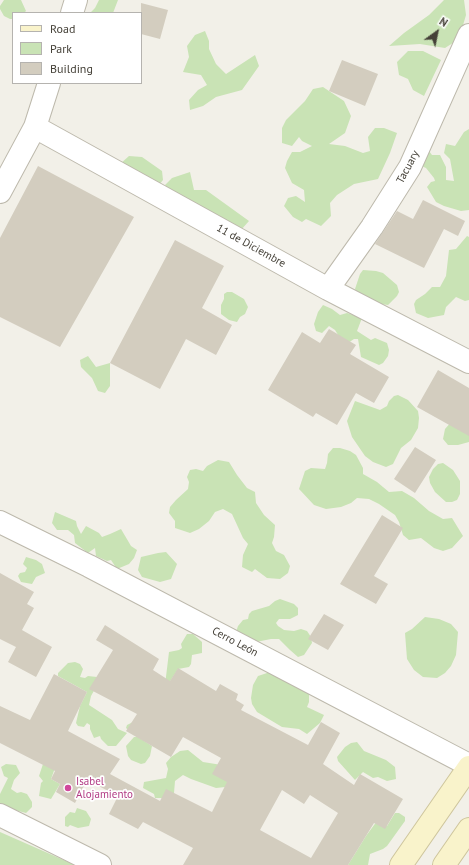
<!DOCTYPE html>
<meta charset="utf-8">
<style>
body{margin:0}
#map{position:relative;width:469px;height:865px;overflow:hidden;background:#f2f0e8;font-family:"PT Sans",sans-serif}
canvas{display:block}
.legend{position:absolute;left:12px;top:12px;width:130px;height:72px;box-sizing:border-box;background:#fff;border:1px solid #b5b3af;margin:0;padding:5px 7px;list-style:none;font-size:12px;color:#454138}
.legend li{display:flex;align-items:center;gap:8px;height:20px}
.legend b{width:20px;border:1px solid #b5b3af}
.north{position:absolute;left:417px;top:12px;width:40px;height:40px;-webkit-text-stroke:3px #fff;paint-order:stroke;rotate:33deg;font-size:11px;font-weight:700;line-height:16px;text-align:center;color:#454138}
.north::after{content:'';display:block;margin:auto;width:14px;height:18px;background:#454138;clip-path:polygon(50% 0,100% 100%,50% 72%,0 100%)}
</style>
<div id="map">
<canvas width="469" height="865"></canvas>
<ul class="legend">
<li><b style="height:5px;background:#f9f3cb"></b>Road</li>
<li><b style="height:11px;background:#c9e3b5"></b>Park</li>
<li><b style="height:11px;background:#d3cdbf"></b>Building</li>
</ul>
<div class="north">N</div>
</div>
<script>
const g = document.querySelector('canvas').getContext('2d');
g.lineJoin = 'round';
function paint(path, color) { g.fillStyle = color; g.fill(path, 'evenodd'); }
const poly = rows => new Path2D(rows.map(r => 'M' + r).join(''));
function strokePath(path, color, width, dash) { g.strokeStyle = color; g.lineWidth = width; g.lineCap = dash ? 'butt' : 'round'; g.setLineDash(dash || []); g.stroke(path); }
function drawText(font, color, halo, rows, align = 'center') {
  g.font = font + ' "PT Sans",sans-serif'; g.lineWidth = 3.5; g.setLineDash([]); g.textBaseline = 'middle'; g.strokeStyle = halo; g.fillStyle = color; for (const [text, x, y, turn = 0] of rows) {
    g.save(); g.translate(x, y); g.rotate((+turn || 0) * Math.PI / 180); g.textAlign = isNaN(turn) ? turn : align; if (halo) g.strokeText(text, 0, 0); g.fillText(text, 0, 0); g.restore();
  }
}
paint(poly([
 [4,0,21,0,26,11,24,13,13,13,13,19,10,19,4,16,0,9,0,6],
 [99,0,118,0,113,13,90,13,95,8],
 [444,0,464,0,466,15,459,39,445,48,420,44,389,46,404,33,429,15],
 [205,31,209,41,209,49,216,64,226,74,255,55,259,66,242,90,216,97,203,106,190,110,189,100,198,90,207,85,201,75,183,72,189,57,187,46,195,35],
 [408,51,423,51,441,60,424,96,413,90,408,79,399,75,397,62],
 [323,87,344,101,351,116,345,133,329,144,345,146,363,153,370,151,368,137,375,128,384,128,397,133,390,153,378,179,354,184,337,195,330,203,331,216,321,226,306,219,302,222,293,217,284,206,288,198,296,196,305,202,304,190,292,183,285,168,287,161,292,152,300,152,312,146,302,141,299,137,292,146,282,143,282,128,286,120,305,101,313,89],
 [469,129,469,210,461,211,444,206,436,202,427,187,431,182,435,181,434,178,426,168,417,164,426,147,432,155,440,155,446,167,446,180,454,181,450,159,444,153,446,144,455,146,464,132],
 [129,156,142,157,162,171,163,180,158,186,120,164],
 [190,172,194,190,206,190,249,221,241,230,169,192,165,185,172,178],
 [467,236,469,237,469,300,465,301,456,297,446,307,444,315,428,318,416,313,414,304,416,300,425,294,432,287,440,287,446,276,449,250,456,249],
 [363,270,376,271,383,273,397,285,399,292,397,296,388,305,367,302,359,297,355,289,360,274],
 [227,292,232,292,244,299,248,307,245,314,240,317,237,322,229,320,221,314,221,305,224,299,224,294],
 [323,305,332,309,340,315,347,313,362,318,357,331,371,340,375,338,387,343,389,350,388,356,383,363,379,365,361,357,358,339,354,339,348,343,340,338,335,330,329,326,322,333,316,331,314,324,318,312],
 [88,356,96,367,110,363,110,386,105,393,98,391,92,378,81,367,80,360],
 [398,395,408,400,418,411,419,418,418,428,411,440,401,448,393,464,386,467,373,462,365,456,352,437,347,421,355,401,380,410,387,406,389,401,394,396],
 [452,421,469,427,469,442,458,445,448,445,443,439,445,429],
 [333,448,340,448,350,451,356,455,363,468,363,474,377,482,389,492,402,491,414,498,429,511,443,519,452,518,463,536,452,548,443,551,434,548,421,538,409,540,403,535,399,522,395,515,379,504,369,499,357,498,351,503,341,507,326,509,314,505,299,489,305,471,311,468,325,469,327,463,328,454],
 [218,460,229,462,237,475,247,488,255,492,256,503,264,515,275,525,274,537,272,543,276,551,284,555,290,566,288,573,280,579,267,578,255,569,252,572,242,567,243,555,248,544,243,538,232,514,223,509,215,512,209,521,199,529,190,533,175,528,175,521,169,513,170,507,176,500,188,489,189,482,187,477,190,470,196,469,203,471,207,466],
 [443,463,453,470,460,481,460,494,457,500,452,502,446,502,435,492,430,483,429,477,433,469,438,464],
 [55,512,76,521,77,526,81,534,86,526,99,533,102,537,110,534,121,529,131,546,137,550,134,558,129,564,117,569,111,560,107,561,96,556,95,548,88,553,75,543,74,535,68,530,57,530,52,523],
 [166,552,177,564,171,579,160,582,142,577,138,570,141,557,158,553],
 [26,557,36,560,42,564,45,573,36,577,32,584,21,582,18,576,20,573,25,572,27,568,23,564],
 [280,599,294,604,298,608,298,615,290,619,279,619,276,623,278,626,284,630,294,631,301,629,307,631,311,637,312,643,304,655,298,657,290,650,279,639,271,639,251,643,236,632,238,626,243,620,248,619,249,614,252,611,269,606,275,601],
 [425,617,439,619,451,624,458,632,456,655,451,666,445,673,437,678,423,677,414,670,407,659,405,633,412,629],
 [187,634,193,634,202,642,202,653,192,655,191,664,189,667,178,669,162,694,132,733,126,728,127,725,135,721,165,685,169,652,179,650,182,648,181,644],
 [75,662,80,664,83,669,80,677,85,678,88,676,97,677,96,687,91,696,89,705,112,720,118,729,127,733,116,746,108,746,101,739,100,736,94,738,90,729,90,725,87,723,84,727,78,726,76,723,80,706,87,692,58,676,58,673,68,663],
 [267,673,279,673,309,687,309,702,307,707,324,715,320,723,307,734,299,729,282,727,257,712,252,704,251,698,253,685,258,676],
 [134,737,138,737,152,746,150,756,145,763,141,764,131,760,128,756,126,746],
 [357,742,364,751,386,760,395,767,396,779,387,781,378,777,373,778,363,772,355,780,338,761,337,757,345,747,351,743],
 [188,750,203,762,228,766,235,786,216,788,191,779,183,775,175,781,174,793,166,798,155,798,154,794,143,788,144,782,166,778,168,769,166,763,171,757,180,751],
 [6,764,16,765,20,773,14,780,11,789,17,793,21,792,27,794,32,802,32,807,26,813,0,806,0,794,8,778,4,776,1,767],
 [43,764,56,765,51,779,60,784,51,799,39,796,41,783,43,781,39,776],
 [77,808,86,811,91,819,89,826,78,828,70,825,68,827,65,826,65,817,70,812,75,813],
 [395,813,399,813,405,817,405,821,387,846,383,849,370,854,368,865,348,865,366,836,377,821,387,826],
 [0,832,75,865,0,865]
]), '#c9e3b5');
paint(poly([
 [141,3,168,10,160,39,141,34],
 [342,60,378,74,365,106,329,91],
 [38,166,134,217,60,347,0,317,0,238],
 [423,200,465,221,458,236,444,229,424,268,375,244,397,211,413,219],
 [175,240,224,266,202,308,232,325,216,355,186,339,160,389,110,363],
 [329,329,356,345,350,354,389,377,374,403,356,393,337,425,316,413,313,417,268,390,302,332,320,343],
 [438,370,469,388,469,436,417,407],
 [415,447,436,460,415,493,394,479],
 [382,515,403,528,374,576,388,584,376,604,340,584],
 [0,573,34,592,27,604,34,608,22,630,52,647,36,677,8,662,16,647,0,639],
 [324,614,344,625,328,650,308,639],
 [105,625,159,659,153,670,170,681,178,668,216,691,220,684,238,694,236,700,244,705,241,710,308,745,321,722,340,733,323,764,354,785,360,774,403,799,385,829,374,823,348,865,183,865,193,848,143,822,138,829,109,814,118,796,87,780,75,803,56,792,60,784,51,779,55,771,0,743,0,706,30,720,54,674,87,692,68,731,120,759,110,774,160,801,166,789,212,812,227,782,212,774,221,758,183,737,171,757,126,731,137,714,89,689,113,650,96,640],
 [282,790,304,804,310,795,338,813,311,858,260,830]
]), '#d3cdbf');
const minor = poly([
 [72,13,76,0],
 [35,127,328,289,469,362],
 [0,192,35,127,49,83],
 [328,289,372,227,410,167,469,35],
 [0,522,89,566,469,765],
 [0,815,100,865]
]);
const secondary = poly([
 [401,865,469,767],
 [444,865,469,829]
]);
strokePath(minor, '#bdb9ac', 24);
strokePath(secondary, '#cec59c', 24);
strokePath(minor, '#fff', 22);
strokePath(secondary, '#f9f3cb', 22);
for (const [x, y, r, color] of [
 [68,788,4,"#d1479c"]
]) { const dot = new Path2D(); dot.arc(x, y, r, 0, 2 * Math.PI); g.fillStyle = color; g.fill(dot); strokePath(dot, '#fff', 1.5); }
drawText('11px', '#454138', '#fff', [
 ["Tacuary",408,167,-62],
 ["11 de Diciembre",251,246,29],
 ["Cerro León",235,642,28]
]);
drawText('11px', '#b23c85', '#fff', [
 ["Isabel",76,782],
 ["Alojamiento",76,795]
], 'left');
</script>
